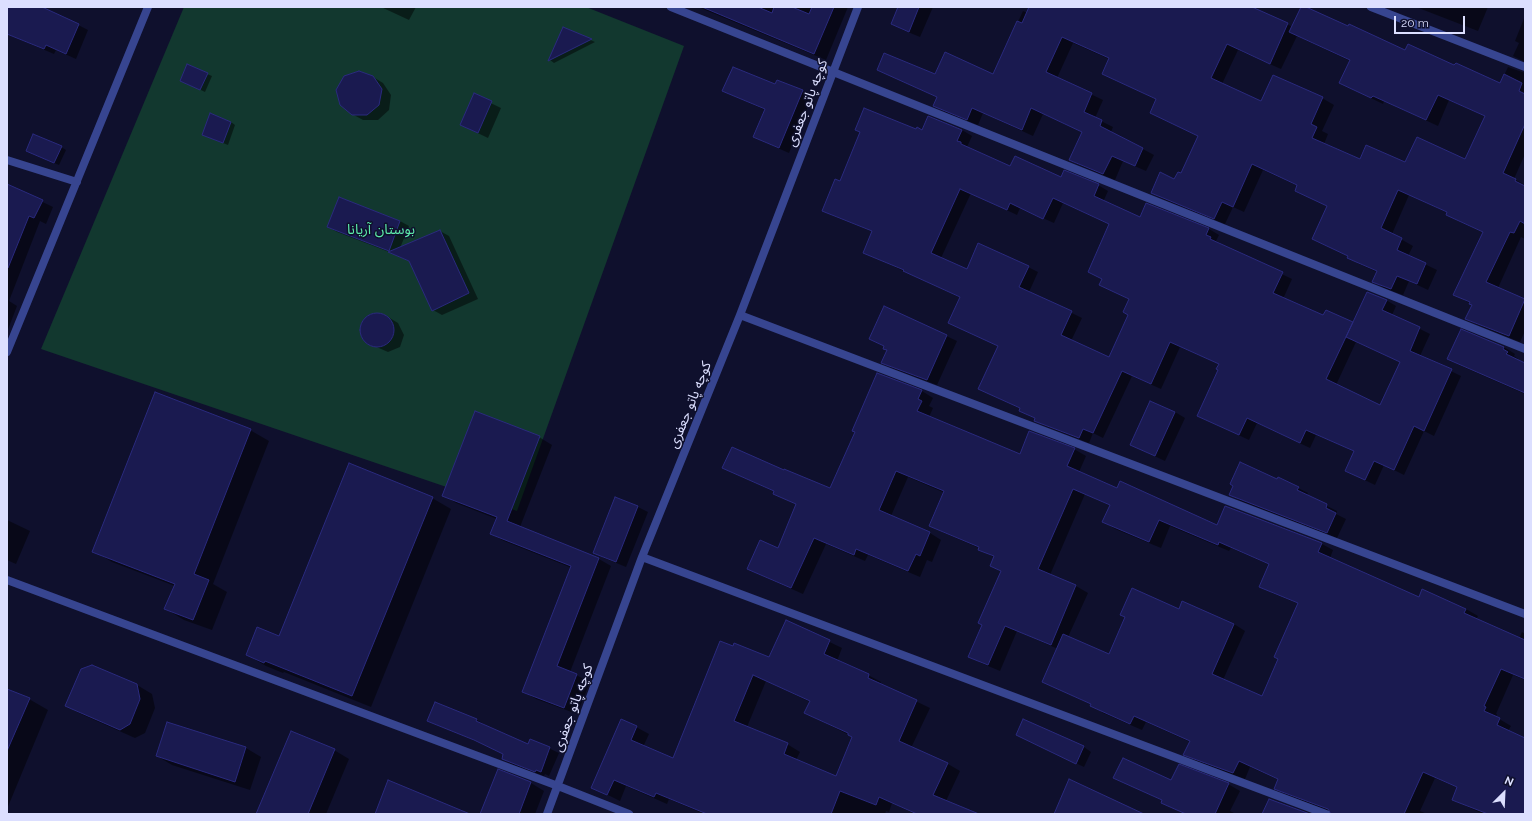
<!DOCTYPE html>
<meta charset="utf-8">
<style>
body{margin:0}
#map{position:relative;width:1532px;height:821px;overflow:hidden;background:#0f102d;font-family:Raleway,sans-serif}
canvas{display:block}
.frame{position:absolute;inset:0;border:8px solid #dcdfff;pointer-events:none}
.north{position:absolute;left:1484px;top:773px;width:40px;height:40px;-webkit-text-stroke:3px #0f102d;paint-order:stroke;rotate:24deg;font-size:11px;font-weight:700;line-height:16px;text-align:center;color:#dcdfff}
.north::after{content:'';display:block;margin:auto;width:14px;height:18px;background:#dcdfff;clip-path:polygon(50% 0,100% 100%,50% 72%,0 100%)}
.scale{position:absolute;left:1394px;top:16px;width:71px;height:18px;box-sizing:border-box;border:2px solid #dcdfff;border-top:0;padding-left:5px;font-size:12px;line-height:14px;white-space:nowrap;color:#dcdfff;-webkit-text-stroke:3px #0f102d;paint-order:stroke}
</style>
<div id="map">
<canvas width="1532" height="821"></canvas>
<div class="frame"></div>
<div class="north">N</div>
<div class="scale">20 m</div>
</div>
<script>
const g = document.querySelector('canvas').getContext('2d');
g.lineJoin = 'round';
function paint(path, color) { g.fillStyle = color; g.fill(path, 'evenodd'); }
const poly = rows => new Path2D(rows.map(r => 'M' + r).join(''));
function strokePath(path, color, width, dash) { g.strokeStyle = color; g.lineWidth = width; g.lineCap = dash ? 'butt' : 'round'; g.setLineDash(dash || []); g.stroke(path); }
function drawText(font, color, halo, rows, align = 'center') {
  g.font = font + ' Raleway,"Noto Sans Arabic",sans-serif'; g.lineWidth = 3; g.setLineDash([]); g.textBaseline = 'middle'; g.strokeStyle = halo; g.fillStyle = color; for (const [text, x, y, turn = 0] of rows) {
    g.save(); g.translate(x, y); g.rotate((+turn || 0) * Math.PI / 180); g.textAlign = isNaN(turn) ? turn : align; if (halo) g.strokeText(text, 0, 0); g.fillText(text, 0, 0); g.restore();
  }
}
paint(poly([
 [184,7,586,7,684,46,517,511,41,349]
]), '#12382f');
paint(poly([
 [7,7,43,7,88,30,76,59,56,50,54,54,7,34],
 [381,7,416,7,409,20],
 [698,7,848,7,826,60],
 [899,7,933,7,920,37,903,30,892,24],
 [1076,7,1257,7,1256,10,1293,27,1303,7,1406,52,1455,67,1500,84,1508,67,1525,73,1525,154,1514,179,1525,185,1525,239,1521,237,1498,288,1525,301,1525,331,1520,342,1478,325,1467,319,1473,305,1455,295,1484,233,1458,221,1447,215,1448,213,1409,195,1392,234,1413,246,1408,256,1437,270,1428,290,1409,281,1403,295,1384,288,1373,281,1377,272,1359,264,1349,256,1313,239,1328,206,1296,190,1298,186,1263,170,1244,212,1233,207,1225,224,1163,199,1152,193,1175,180,1182,174,1199,136,1151,113,1157,100,1103,74,1109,59,1073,43,1057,78,1103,100,1095,118,1113,127,1111,132,1154,155,1146,171,1123,161,1115,180,1081,166,1070,160,1083,132,1043,114,1033,136,983,113,978,125,945,112,934,106,938,98,879,70,935,76,993,76,1023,11,1065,30],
 [1297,36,1350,61,1340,83,1383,104,1384,101,1438,126,1449,100,1486,117,1466,160,1406,164,1360,160,1324,144,1328,134,1322,131,1334,105,1322,98,1273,76,1262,102,1222,84,1238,50,1281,69],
 [1416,7,1488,7,1478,31],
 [1525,16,1525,62,1513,56,1519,43,1515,41],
 [564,28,595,42,554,63,550,60],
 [207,74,212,76,205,92,186,83],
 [373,77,383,83,391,95,389,110,378,120,363,120,352,114],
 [775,86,802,91,812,97,789,153,764,142,754,137,765,110,734,96,724,91],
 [474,95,501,108,488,138,461,125],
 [929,117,962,130,972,136,967,147,1011,167,1098,185,1108,191,1103,202,1141,219,1147,205,1209,229,1219,235,1216,241,1220,243,1220,244,1292,279,1283,299,1323,317,1326,311,1353,323,1386,300,1396,306,1392,315,1430,334,1420,356,1461,376,1434,436,1424,431,1404,475,1384,465,1375,485,1346,471,1355,451,1316,435,1310,448,1257,423,1249,440,1198,416,1219,369,1219,364,1180,347,1161,389,1132,376,1103,438,1093,433,1089,443,1045,426,1035,421,1036,419,1020,411,1021,409,989,394,998,346,949,323,961,298,865,253,873,232,833,216,823,211,840,182,917,131,923,131],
 [971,193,1017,215,1020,208,1054,223,1063,203,1110,225,1089,272,1103,280,1101,285,1130,300,1129,315,1110,359,1071,341,1082,318,1029,292,1038,272,1028,267,967,270,941,258],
 [1356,342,1401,362,1381,406,1336,385],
 [231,122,235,125,228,145,203,135],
 [61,147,66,150,59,165,32,153],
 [7,185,53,207,46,224,40,221,9,301,17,306,7,332],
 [339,198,400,221,409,226,400,248,440,231,449,236,478,299,442,315,433,310,411,262,389,252,337,232,328,227],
 [884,307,957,341,937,385,892,368,882,362,888,350,885,347,870,339],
 [376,313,388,317,398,323,404,335,400,347,388,352,365,342,360,330,364,319],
 [1504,347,1515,354,1514,356,1518,359,1518,361,1525,364,1525,394,1459,365,1448,359],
 [877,374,922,391,933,398,929,406,933,408,929,417,1020,455,1074,449,1086,456,1079,472,1118,489,1217,526,1225,507,1322,544,1333,550,1330,558,1419,598,1423,590,1466,609,1478,616,1476,620,1519,639,1522,632,1525,634,1525,680,1513,675,1496,714,1497,714,1496,717,1511,726,1508,731,1525,739,1525,814,1483,814,1453,800,1458,788,1435,778,1420,811,1427,814,1332,814,1331,812,1287,795,1275,788,1279,780,1250,767,1245,779,1196,761,1185,754,1190,742,1146,722,1142,730,1103,713,1092,705,1043,682,1058,649,1017,631,1000,671,981,663,969,656,983,625,1001,572,992,566,995,558,979,548,942,532,931,526,945,493,908,477,891,516,930,533,941,540,932,562,927,560,920,577,868,555,865,561,826,544,803,594,760,575,748,569,778,549,797,505,775,494,775,492,735,474,723,468,784,471,831,490,856,432],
 [1085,494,1111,506,1104,522,1115,529,1161,548,1170,526,1229,551,1231,548,1270,565,1261,586,1272,593,1299,604,1279,659,1262,697,1223,680,1245,631,1234,624,1180,610,1109,655,1068,637,1088,593,1076,586,1050,575],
 [1175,412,1185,418,1165,461,1131,445],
 [250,430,269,441,213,584,227,592,212,630,184,620,166,609,175,586,112,562,94,551],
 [539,437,552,445,520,527,599,559,611,566,570,672,590,682,577,714,536,699,524,692,572,568,504,541,491,534,497,519,456,503,444,495],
 [1298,488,1308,493,1307,496,1337,511,1336,514,1346,519,1337,538,1241,501,1231,495],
 [432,498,451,509,371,707,284,672,283,673,266,666,247,655,280,637],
 [638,507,648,512,626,567,604,558,594,552],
 [7,520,30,531,16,564,7,560],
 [786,621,842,648,837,661,868,675,881,682,880,684,930,708,911,748,948,764,960,771,946,801,977,814,915,814,892,803,889,812,886,811,885,814,704,814,669,799,667,804,626,786,620,801,592,787,636,727,649,734,643,747,673,760,720,642,769,658],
 [766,681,810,702,805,713,853,737,837,777,796,760,800,752,787,744,747,727],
 [137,685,152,694,155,708,145,733,135,738,81,714,66,706],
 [7,690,29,699,48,710,7,809],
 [428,720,477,720,485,725,485,726,528,745,531,740,559,753,549,776,545,774,544,776,511,764,503,759,504,754],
 [168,723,246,748,261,757,250,790,172,765,157,756],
 [291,732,334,750,349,759,326,814,261,814],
 [1025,739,1084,747,1091,752,1084,767],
 [1115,778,1228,784,1240,791,1230,811,1236,814,1185,814,1162,802,1163,801],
 [531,783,544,791,535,814,481,814]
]), '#0007');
const building = poly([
 [7,7,42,7,79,24,66,54,46,45,44,49,7,34,7,7],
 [702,7,758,7,772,13,774,7,792,7,809,14,812,7,834,7,814,54,702,7],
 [898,7,919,7,909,32,891,24,898,7],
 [1029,7,1252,7,1288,23,1270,64,1227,44,1211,78,1261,101,1273,75,1323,97,1311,124,1317,127,1312,138,1360,159,1366,145,1405,162,1417,137,1465,159,1485,116,1438,95,1426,120,1373,96,1371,98,1339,83,1350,60,1289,32,1301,7,1306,7,1348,26,1349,24,1405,50,1408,44,1454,65,1456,63,1500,83,1504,74,1522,83,1519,91,1525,94,1525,124,1503,173,1516,179,1515,181,1525,186,1525,224,1520,221,1514,233,1510,232,1486,282,1525,299,1509,336,1465,319,1472,305,1469,304,1470,302,1453,295,1483,232,1446,215,1447,212,1398,190,1381,228,1402,238,1397,250,1426,263,1417,284,1397,276,1391,289,1372,282,1377,271,1347,258,1348,256,1312,239,1327,206,1295,191,1297,185,1252,164,1233,207,1222,202,1214,219,1151,193,1160,172,1174,179,1178,172,1181,173,1198,136,1150,113,1156,99,1102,74,1109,58,1062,37,1046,72,1092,93,1084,112,1102,120,1100,126,1143,148,1135,166,1112,156,1103,174,1069,160,1082,132,1031,108,1022,130,972,108,967,120,933,106,937,97,877,70,884,53,935,74,945,52,993,74,1017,21,1022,23,1029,7],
 [563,27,592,39,548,61,563,27],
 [187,64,208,73,200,90,180,81,187,64],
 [733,67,775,84,777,80,803,90,779,148,753,137,765,109,722,91,733,67],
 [359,71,373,76,382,89,379,105,367,115,352,115,340,105,336,90,344,76,359,71],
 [474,93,492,101,478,133,460,125,474,93],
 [864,108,916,129,917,127,922,130,928,116,962,130,957,141,961,142,961,144,1010,166,1015,156,1061,177,1064,170,1099,184,1094,196,1140,217,1146,203,1209,228,1206,235,1211,237,1210,239,1283,272,1273,293,1323,315,1326,310,1353,322,1326,379,1380,405,1400,362,1346,337,1367,292,1387,300,1382,310,1420,327,1410,351,1452,369,1424,431,1414,426,1394,470,1374,461,1365,480,1345,471,1354,451,1306,430,1300,443,1247,418,1239,435,1197,416,1218,370,1216,369,1219,364,1170,342,1151,384,1122,371,1093,433,1083,429,1079,438,1034,421,1035,418,1019,411,1020,408,978,389,998,346,948,323,960,297,903,271,904,270,863,253,872,231,822,211,835,179,840,181,860,132,855,130,864,108],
 [960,189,1007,210,1010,203,1043,219,1053,198,1109,224,1088,272,1102,279,1099,285,1129,299,1123,312,1128,315,1109,357,1061,335,1072,311,1019,287,1029,266,978,243,967,269,931,253,960,189],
 [210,113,231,122,223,143,202,135,210,113],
 [33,134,62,146,54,163,26,151,33,134],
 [7,184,43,200,34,218,29,216,8,268,7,268,7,184],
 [339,197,400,221,389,251,327,227,339,197],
 [440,230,469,293,432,311,409,261,388,252,440,230],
 [884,306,947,335,927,380,881,363,887,350,883,349,884,346,869,339,884,306],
 '360 330a17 17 0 1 1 34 0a17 17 0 1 1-34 0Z',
 [1461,329,1504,347,1503,349,1508,352,1506,354,1525,363,1525,393,1447,359,1461,329],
 [877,373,922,390,918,399,922,401,917,411,977,436,1020,454,1029,431,1075,448,1067,466,1117,488,1120,481,1217,525,1225,506,1322,543,1318,552,1419,597,1422,589,1466,609,1464,613,1525,640,1525,679,1501,669,1484,706,1486,707,1484,711,1500,718,1497,725,1525,738,1525,814,1488,814,1452,800,1457,787,1423,772,1404,814,1331,814,1328,809,1274,789,1278,779,1239,761,1233,773,1183,755,1190,741,1134,716,1130,724,1090,706,1091,704,1042,682,1063,634,1109,654,1125,617,1120,615,1132,588,1179,609,1182,601,1234,624,1212,674,1262,696,1278,659,1274,657,1298,603,1259,587,1269,564,1219,542,1218,545,1159,520,1149,542,1102,522,1110,505,1073,489,1038,569,1076,585,1051,645,1005,626,988,665,968,657,982,625,978,623,1001,571,990,566,994,556,978,550,979,547,929,526,944,491,896,471,879,510,930,532,920,556,916,554,908,571,856,549,854,555,814,538,791,588,747,569,760,540,778,548,796,504,773,494,774,491,722,468,732,447,784,470,784,469,830,488,855,432,852,431,877,373],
 [155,392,251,429,194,574,209,580,193,620,164,609,175,584,92,552,155,392],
 [1150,401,1175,412,1155,456,1130,445,1150,401],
 [475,411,540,436,507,521,599,558,557,666,577,674,564,708,522,692,571,566,490,534,497,517,442,496,475,411],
 [1240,462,1277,479,1278,477,1299,487,1297,490,1327,504,1326,508,1336,513,1327,533,1229,495,1233,486,1230,484,1240,462],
 [349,463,433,497,352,696,265,661,264,663,246,655,257,627,279,636,349,463],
 [615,497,638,506,616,562,593,553,615,497],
 [786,620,830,640,824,654,869,674,868,678,917,700,899,741,948,763,933,795,979,814,917,814,879,797,876,805,840,791,831,814,707,814,656,793,654,797,614,780,607,795,591,788,621,719,637,726,631,740,673,758,720,641,733,646,734,643,769,657,786,620],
 [753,675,810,701,804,713,848,733,848,735,852,737,836,776,784,754,788,743,734,721,753,675],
 [92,665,137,684,140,699,130,724,120,730,65,706,81,669,92,665],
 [7,689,30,698,7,751,7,689],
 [435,702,477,719,476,721,528,744,530,739,550,747,541,772,536,770,535,772,502,759,503,754,474,740,427,721,435,702],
 [1023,719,1084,746,1076,764,1016,735,1023,719],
 [167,722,246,747,235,782,156,756,167,722],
 [291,731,335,749,308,814,256,814,291,731],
 [1123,758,1171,780,1179,764,1229,783,1215,814,1186,814,1161,803,1162,800,1113,778,1123,758],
 [498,769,531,782,519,814,480,814,498,769],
 [1069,779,1144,814,1054,814,1069,779],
 [388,780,470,814,375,814,388,780],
 [1269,799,1310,814,1262,814,1269,799]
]);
paint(building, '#1a1a50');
strokePath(building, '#2a2a7e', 1);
strokePath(poly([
 [671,7,1525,349],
 [1371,7,1525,67],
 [7,160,77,182],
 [740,315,1525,614],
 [7,352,148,7],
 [642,557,1326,814],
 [7,580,558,786,629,814],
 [547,814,642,557,740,315,858,7]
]), '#374590', 8);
drawText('14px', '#dcdfff', '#0f102d', [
 ["کوچه پاتو جعفری",807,103,-69],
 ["کوچه پاتو جعفری",690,405,-68],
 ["کوچه پاتو جعفری",573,708,-70]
]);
drawText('14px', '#5deaaa', '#0f102d', [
 ["بوستان آریانا",381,230]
]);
</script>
